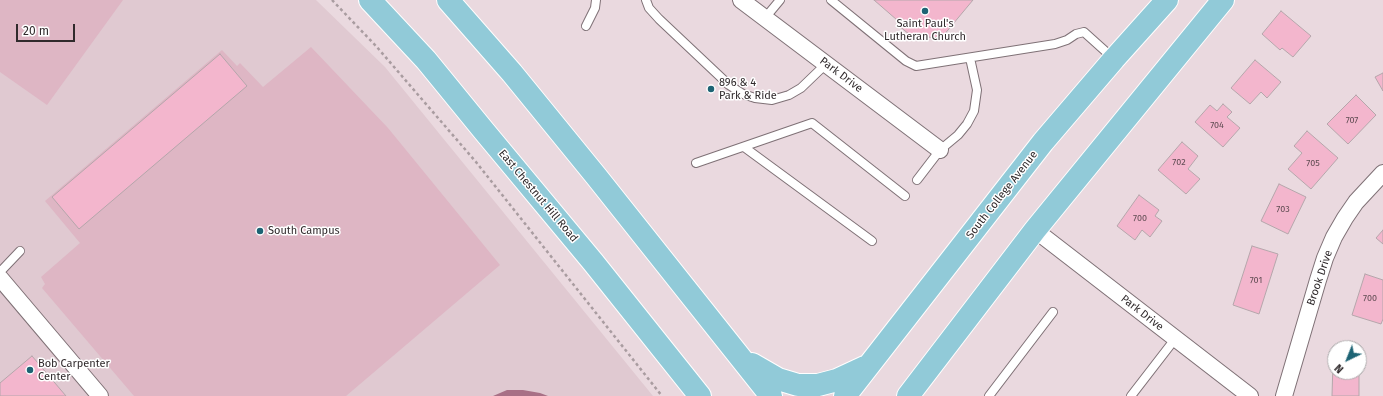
<!DOCTYPE html>
<style>
body{margin:0}
#map{position:relative;width:1383px;height:396px;overflow:hidden;background:#ead9df;font-family:"Fira Sans",sans-serif}
canvas{display:block}
.north{position:absolute;left:1327px;top:340px;width:40px;height:40px;box-sizing:border-box;background:#fff;border:1px solid #acaaab;border-radius:50%;rotate:223deg;font-size:11px;font-weight:700;line-height:16px;text-align:center;color:#302a2c}
.north::after{content:'';display:block;margin:auto;width:14px;height:18px;background:#1d6374;clip-path:polygon(50% 0,100% 100%,50% 72%,0 100%)}
.scale{position:absolute;left:16px;top:24px;width:59px;height:18px;box-sizing:border-box;border:2px solid #302a2c;border-top:0;padding-left:5px;font-size:12px;line-height:14px;white-space:nowrap;color:#302a2c;-webkit-text-stroke:3px #fff;paint-order:stroke}
</style>
<div id="map">
<canvas width="1383" height="396"></canvas>
<div class="north">N</div>
<div class="scale">20 m</div>
</div>
<script>
const g = document.querySelector('canvas').getContext('2d');
g.lineJoin = 'round';
function paint(path, color) { g.fillStyle = color; g.fill(path, 'evenodd'); }
const poly = rows => new Path2D(rows.map(r => 'M' + r).join(''));
function strokePath(path, color, width, dash) { g.strokeStyle = color; g.lineWidth = width; g.lineCap = dash ? 'butt' : 'round'; g.setLineDash(dash || []); g.stroke(path); }
function drawText(font, color, halo, rows, align = 'center') {
  g.font = font + ' "Fira Sans",sans-serif'; g.lineWidth = 3; g.setLineDash([]); g.textBaseline = 'middle'; g.strokeStyle = halo; g.fillStyle = color; for (const [text, x, y, turn = 0] of rows) {
    g.save(); g.translate(x, y); g.rotate((+turn || 0) * Math.PI / 180); g.textAlign = isNaN(turn) ? turn : align; if (halo) g.strokeText(text, 0, 0); g.fillText(text, 0, 0); g.restore();
  }
}
paint(poly([
 [0,0,316,0,385,67,653,396,0,396]
]), '#e0c9d1');
paint(poly([
 [0,0,123,0,47,105,0,72],
 [311,47,388,128,500,265,346,396,134,396,42,288,45,284,41,277,80,243,45,201,222,50,237,66,240,63,263,87]
]), '#deb6c4');
paint(poly([
 [507,390,523,390,540,393,548,396,493,396]
]), '#a87086');
const building = poly([
 [874,0,973,0,943,36,933,38,916,34,910,35,898,25,897,20,874,0],
 [1281,11,1311,36,1293,57,1282,48,1280,50,1262,34,1281,11],
 [220,54,247,86,79,229,52,197,220,54],
 [1255,60,1281,82,1267,98,1261,92,1250,104,1231,88,1255,60],
 [1383,73,1383,91,1375,77,1383,73],
 [1356,95,1376,115,1348,144,1327,124,1356,95],
 [1223,104,1232,112,1227,117,1240,128,1223,147,1195,122,1210,105,1217,111,1223,104],
 [1307,131,1338,158,1311,189,1288,169,1302,153,1294,146,1307,131],
 [1182,142,1198,156,1188,169,1200,179,1186,194,1158,170,1182,142],
 [1279,184,1306,197,1288,234,1261,221,1279,184],
 [1139,195,1159,210,1155,216,1162,221,1150,237,1142,230,1135,240,1117,226,1139,195],
 [1383,230,1383,244,1376,238,1383,230],
 [1252,246,1278,254,1259,314,1233,305,1252,246],
 [1365,274,1383,280,1383,319,1381,324,1352,315,1365,274],
 [32,356,66,396,0,396,0,383,32,356],
 [1333,362,1335,362,1335,372,1359,372,1359,396,1332,396,1333,362]
]);
paint(building, '#f3b6cd');
strokePath(building, '#b5a6ab', 1);
const service = poly([
 [646,0,649,8,659,19,729,85,743,94,755,98,772,100,789,95,801,88,826,64],
 [831,0,906,61,916,66,1055,44,1067,40,1076,34,1084,32,1114,59],
 [765,18,780,0],
 [586,26,595,8,596,0],
 [744,147,872,241],
 [696,163,812,123,905,196],
 [917,180,940,150,958,135,967,124,974,111,977,90,970,58],
 [0,272,20,251],
 [989,396,1053,312],
 [1131,396,1175,339]
]);
const minor = poly([
 [741,0,940,150],
 [1035,230,1250,396],
 [0,278,100,396],
 [1284,396,1318,280,1325,258,1334,237,1345,218,1356,202,1383,173]
]);
const primary = poly([
 [370,0,426,60,484,131,593,262,700,396],
 [448,0,512,73,596,176,771,396],
 [752,364,778,379,798,385,818,385,837,380,865,367],
 [845,396,1043,142,1114,59,1167,0],
 [908,396,1035,230,1223,0]
]);
strokePath(service, '#7f7176', 10);
strokePath(minor, '#7f7176', 18);
strokePath(primary, '#fff', 24);
strokePath(poly([
 [332,0,376,46,476,162,662,396]
]), '#a99ca0', 2.5, [3, 3]);
strokePath(service, '#fff', 8);
strokePath(minor, '#fff', 16);
strokePath(primary, '#91cad8', 22);
for (const [x, y, r, color] of [
 [925,11,4,"#1d6374"],
 [711,89,4,"#1d6374"],
 [260,231,4,"#1d6374"],
 [30,370,4,"#1d6374"]
]) { const dot = new Path2D(); dot.arc(x, y, r, 0, 2 * Math.PI); g.fillStyle = color; g.fill(dot); strokePath(dot, '#fff', 1.5); }
drawText('9px', '#614d54', null, [
 ["707",1352,120],
 ["704",1217,125],
 ["702",1179,162],
 ["705",1313,163],
 ["703",1283,209],
 ["700",1140,218],
 ["701",1256,280],
 ["700",1370,298]
]);
drawText('11px', '#302a2c', '#fff', [
 ["Saint Paul's",925,24,"center"],
 ["Lutheran Church",925,37,"center"],
 ["896 & 4",719,83],
 ["Park & Ride",719,96],
 ["South Campus",268,231],
 ["Bob Carpenter",38,364],
 ["Center",38,377]
], 'left');
drawText('11px', '#302a2c', '#fff', [
 ["Park Drive",841,75,37],
 ["South College Avenue",1002,195,-52],
 ["East Chestnut Hill Road",538,196,50],
 ["Brook Drive",1320,278,-71],
 ["Park Drive",1142,313,38]
]);
</script>
